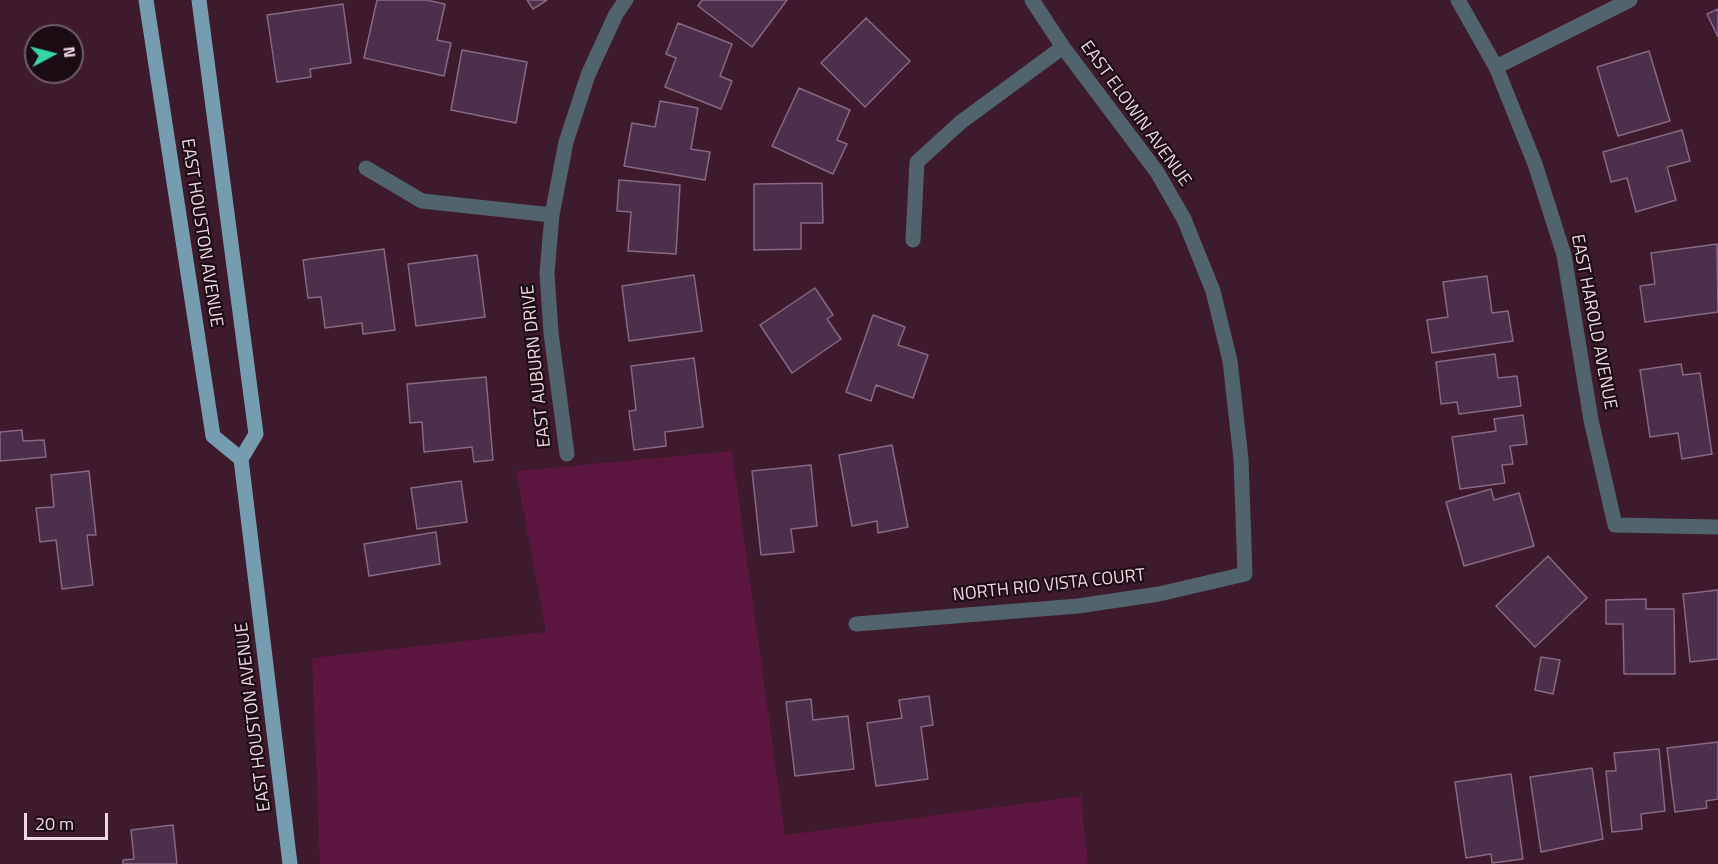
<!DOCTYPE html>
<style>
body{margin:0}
#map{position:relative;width:1718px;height:864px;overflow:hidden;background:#3d1b2d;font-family:"Titillium Web",sans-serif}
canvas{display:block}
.north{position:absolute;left:24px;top:24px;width:60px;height:60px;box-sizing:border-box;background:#1b0c14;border:2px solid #705e67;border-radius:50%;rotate:83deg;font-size:16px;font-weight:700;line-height:24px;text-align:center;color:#f0d8e3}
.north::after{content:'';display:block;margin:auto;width:21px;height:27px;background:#36d4a7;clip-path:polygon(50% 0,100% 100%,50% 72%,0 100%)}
.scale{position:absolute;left:24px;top:813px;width:84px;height:27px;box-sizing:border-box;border:3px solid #f0d8e3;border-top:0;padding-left:8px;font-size:18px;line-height:21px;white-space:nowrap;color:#f0d8e3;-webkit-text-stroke:4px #1b0c14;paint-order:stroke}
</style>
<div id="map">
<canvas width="1718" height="864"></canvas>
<div class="north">N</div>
<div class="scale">20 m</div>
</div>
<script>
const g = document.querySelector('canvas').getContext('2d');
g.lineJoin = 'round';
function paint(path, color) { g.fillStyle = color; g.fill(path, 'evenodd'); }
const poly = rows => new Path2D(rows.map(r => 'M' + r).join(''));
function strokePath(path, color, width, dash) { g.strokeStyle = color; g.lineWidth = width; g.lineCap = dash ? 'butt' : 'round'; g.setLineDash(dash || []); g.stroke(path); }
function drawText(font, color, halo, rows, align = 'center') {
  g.font = font + ' "Titillium Web",sans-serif'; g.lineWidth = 4.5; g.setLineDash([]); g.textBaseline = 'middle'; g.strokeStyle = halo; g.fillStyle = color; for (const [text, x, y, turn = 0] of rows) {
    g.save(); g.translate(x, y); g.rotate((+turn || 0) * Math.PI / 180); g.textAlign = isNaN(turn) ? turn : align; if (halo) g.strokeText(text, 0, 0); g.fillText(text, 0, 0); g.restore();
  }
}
paint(poly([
 [732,451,785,835,1081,796,1088,864,320,864,312,658,546,632,516,471]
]), '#5b173f');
const building = poly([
 [377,0,426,0,445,4,437,40,451,43,444,76,364,58,377,0],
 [527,0,547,0,533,9,527,0],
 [702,0,787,0,752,47,698,6,702,0],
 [343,4,351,63,310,69,311,77,277,82,267,15,343,4],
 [1718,9,1718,37,1707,14,1718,9],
 [866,18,910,61,865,107,821,63,866,18],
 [678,23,732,44,720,76,732,81,721,109,665,87,676,58,666,54,678,23],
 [462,50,527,62,516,123,451,110,462,50],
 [1649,51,1670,121,1618,136,1597,67,1649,51],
 [799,88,850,110,837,140,847,144,833,174,772,146,799,88],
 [660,101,698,108,691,149,710,152,705,180,624,166,632,123,655,127,660,101],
 [1682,130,1690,161,1667,167,1676,200,1636,212,1627,178,1611,182,1603,152,1682,130],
 [619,180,680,185,676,254,628,251,631,212,617,211,619,180],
 [822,183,823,223,801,223,801,249,754,250,754,184,822,183],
 [1717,244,1718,312,1645,322,1640,286,1655,284,1651,253,1717,244],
 [384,249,395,330,363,334,362,323,325,328,321,297,308,298,303,260,384,249],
 [477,255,485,317,416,326,408,264,477,255],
 [694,275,702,331,629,341,622,286,694,275],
 [1487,276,1492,313,1508,311,1513,341,1432,353,1427,320,1448,317,1443,282,1487,276],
 [815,288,833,315,827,319,841,339,792,373,760,325,815,288],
 [873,315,905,327,898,345,928,355,913,398,876,385,871,401,846,392,873,315],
 [1495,354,1498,378,1517,376,1521,406,1459,414,1457,402,1441,404,1436,362,1495,354],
 [694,358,703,427,665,432,666,446,634,450,629,411,636,410,631,366,694,358],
 [1681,364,1683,375,1700,373,1712,454,1682,459,1678,433,1650,437,1640,370,1681,364],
 [486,377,493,460,474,462,472,447,424,452,422,422,410,423,407,384,486,377],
 [1523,415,1527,444,1510,446,1513,464,1502,465,1505,483,1460,489,1452,437,1496,431,1494,419,1523,415],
 [22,430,23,441,44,440,46,457,0,461,0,432,22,430],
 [892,445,908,527,878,533,877,521,852,526,839,455,892,445],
 [811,465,817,526,791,529,794,552,761,555,752,471,811,465],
 [89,471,96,535,87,535,93,585,62,589,56,540,40,542,36,508,54,507,51,475,89,471],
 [461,481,467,522,417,529,411,488,461,481],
 [1491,489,1494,500,1519,493,1534,546,1464,566,1446,502,1491,489],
 [436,532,440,564,369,576,364,544,436,532],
 [1548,556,1587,598,1535,647,1496,606,1548,556],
 [1718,590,1718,659,1690,662,1683,594,1718,590],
 [1646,599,1646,609,1674,609,1675,674,1624,674,1623,624,1606,624,1606,600,1646,599],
 [1541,657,1560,660,1553,694,1535,690,1541,657],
 [929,696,933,725,921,727,928,779,876,786,867,723,902,718,899,700,929,696],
 [811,699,813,720,848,716,854,769,795,776,786,702,811,699],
 [1718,742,1718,799,1706,801,1707,808,1675,812,1667,748,1718,742],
 [1659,749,1665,811,1641,814,1642,829,1612,832,1606,771,1616,771,1614,753,1659,749],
 [1592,768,1603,839,1541,852,1530,777,1592,768],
 [1511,774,1523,859,1492,863,1491,854,1466,858,1455,782,1511,774],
 [173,825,177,864,123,864,123,860,134,859,131,830,173,825]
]);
paint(building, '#4c304b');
strokePath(building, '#876885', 1.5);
strokePath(poly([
 [1458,0,1496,67,1535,164,1564,255,1591,420,1615,525,1718,527],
 [1496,67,1630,0],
 [366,168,422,201,552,215],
 [913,240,917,162,961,122,1063,47],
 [567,454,551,333,547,273,552,215,566,142,588,75,616,14,626,0],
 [856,624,1078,606,1159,594,1245,574,1241,459,1230,361,1213,291,1184,219,1157,172,1063,47,1032,0]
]), '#51636c', 15);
strokePath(poly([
 [146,0,213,436,241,459],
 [199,0,256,434,241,459,290,864]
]), '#769daf', 15);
drawText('18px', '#f0d8e3', '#1b0c14', [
 ["EAST ELOWIN AVENUE",1135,114,54],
 ["EAST HOUSTON AVENUE",201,233,81],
 ["EAST HAROLD AVENUE",1593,322,79],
 ["EAST AUBURN DRIVE",537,366,-96],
 ["NORTH RIO VISTA COURT",1049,586,-6],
 ["EAST HOUSTON AVENUE",254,717,-97]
]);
</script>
